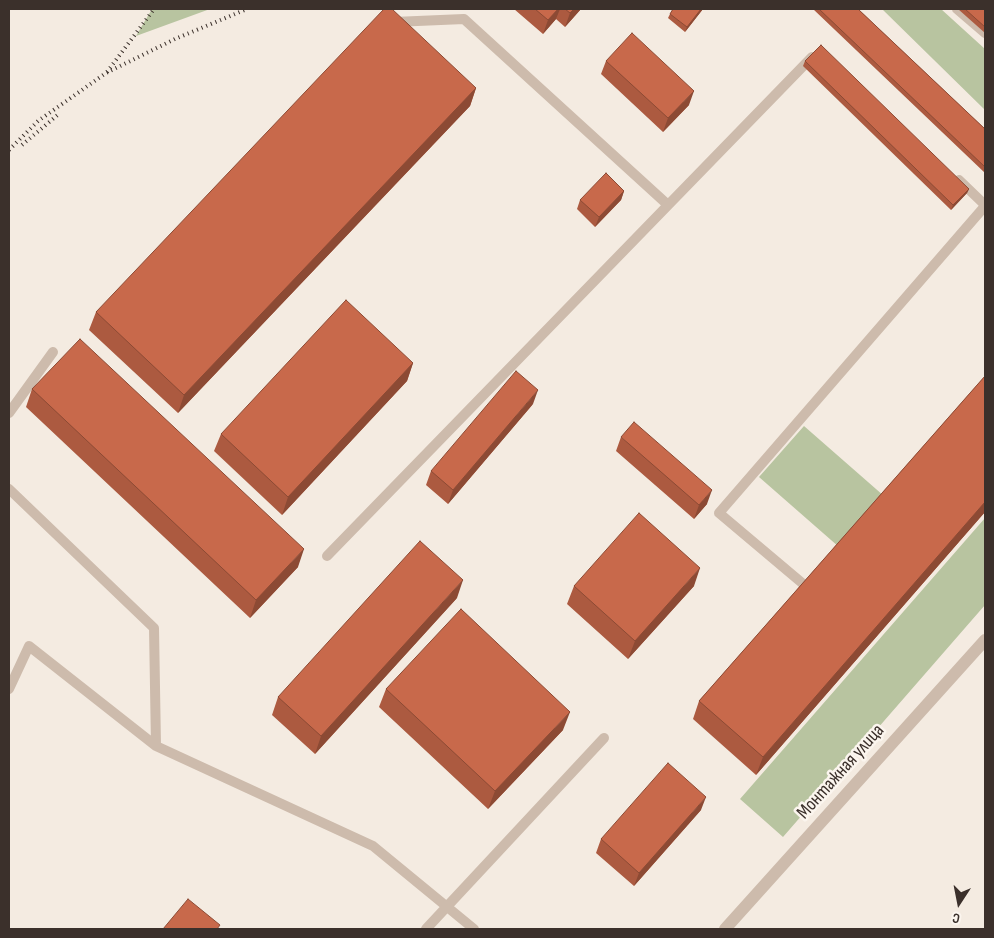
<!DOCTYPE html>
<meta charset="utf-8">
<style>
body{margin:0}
#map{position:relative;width:994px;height:938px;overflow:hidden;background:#f4ebe1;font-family:"Sofia Sans Condensed",sans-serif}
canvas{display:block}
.frame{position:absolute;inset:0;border:10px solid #3b302b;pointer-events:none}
.north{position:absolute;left:934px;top:878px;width:50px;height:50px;-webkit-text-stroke:4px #fbf5ee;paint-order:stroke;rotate:191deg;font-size:14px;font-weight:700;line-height:20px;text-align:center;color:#3b302b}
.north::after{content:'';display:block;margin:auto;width:18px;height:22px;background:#3b302b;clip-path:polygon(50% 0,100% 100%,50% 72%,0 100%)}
</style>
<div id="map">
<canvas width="994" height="938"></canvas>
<div class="frame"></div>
<div class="north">С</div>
</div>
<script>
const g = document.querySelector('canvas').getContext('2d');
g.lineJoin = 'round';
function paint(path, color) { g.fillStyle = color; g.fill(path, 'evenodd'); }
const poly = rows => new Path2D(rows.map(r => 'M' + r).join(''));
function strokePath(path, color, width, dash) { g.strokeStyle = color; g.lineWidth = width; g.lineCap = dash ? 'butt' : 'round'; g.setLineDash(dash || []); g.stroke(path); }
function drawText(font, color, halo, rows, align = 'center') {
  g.font = font + ' "Sofia Sans Condensed",sans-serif'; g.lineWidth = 5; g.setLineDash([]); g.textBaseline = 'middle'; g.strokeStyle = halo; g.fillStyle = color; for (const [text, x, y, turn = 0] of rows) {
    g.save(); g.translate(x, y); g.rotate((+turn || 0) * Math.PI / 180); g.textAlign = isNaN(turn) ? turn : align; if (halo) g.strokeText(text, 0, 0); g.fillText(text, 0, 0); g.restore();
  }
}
paint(poly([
 [152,9,210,9,136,36],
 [882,9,941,9,985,49,985,110],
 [804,426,884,496,839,547,759,477],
 [985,518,985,605,783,837,740,799]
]), '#b8c4a0');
strokePath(poly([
 [957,9,985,33],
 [394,22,464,19,668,205],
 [959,180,985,205],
 [9,413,53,352],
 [9,489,154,628,156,746],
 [327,556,812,57],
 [808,588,719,513,985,206],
 [9,689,29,646,156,746,373,846,474,929],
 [426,929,604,738]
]), '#cdbbac', 10);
strokePath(poly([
 [725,929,985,640]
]), '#cdbbac', 12);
strokePath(poly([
 [107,72,154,9],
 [22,145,60,113],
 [9,150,38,121,106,73,175,39,247,9]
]), '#3b302b', 4, [1, 4]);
paint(poly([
 [514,9,581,9,565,27,556,19,543,34],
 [673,9,703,9,685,32,668,18,670,14],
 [813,9,858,9,985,129,985,173],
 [958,9,985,9,985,33],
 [606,61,689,105,663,132,601,74],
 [805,61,969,189,967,193,951,210,803,66],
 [476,88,470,106,178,413,89,330,96,312],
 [624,191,621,200,595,227,577,209,580,200],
 [413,363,407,381,282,515,214,451,221,434],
 [985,376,985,512,756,775,693,719,699,701],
 [32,389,298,567,250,618,26,407],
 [533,404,448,504,426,485,431,471],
 [621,437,707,504,694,519,616,451],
 [574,586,694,586,628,659,567,604],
 [457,598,315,754,272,715,278,697],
 [386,689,563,730,488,809,379,707],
 [701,810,634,886,596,853,601,839]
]), '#ac5a40');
paint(poly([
 [558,9,560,9,556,19,543,34,548,20],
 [574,9,581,9,565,27,570,13],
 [701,9,703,9,685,32,687,27],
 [476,88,470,106,178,413,184,395],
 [694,91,689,105,663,132,668,118],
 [969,189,967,193,951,210,953,205],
 [624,191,621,200,595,227,599,217],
 [413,363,407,381,282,515,288,497],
 [538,390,533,404,448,504,453,490],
 [712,490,707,504,694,519,699,505],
 [985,502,985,512,756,775,763,757],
 [304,549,298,567,250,618,256,600],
 [700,568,694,586,628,659,635,641],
 [463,580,457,598,315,754,321,736],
 [570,712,563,730,488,809,495,791],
 [706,797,701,810,634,886,639,873]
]), '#8c4a34');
const building = poly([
 [384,9,392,9,476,88,184,395,96,312,384,9],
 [535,9,558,9,548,20,535,9],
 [565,9,574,9,570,13,565,9],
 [673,9,701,9,687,27,670,14,673,9],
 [819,9,858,9,985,129,985,167,819,9],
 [965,9,985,9,985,27,965,9],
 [632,33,694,91,668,118,606,61,632,33],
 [821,45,969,189,953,205,805,61,821,45],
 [606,173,624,191,599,217,580,200,606,173],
 [346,300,413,363,288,497,221,434,346,300],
 [80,339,304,549,256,600,32,389,80,339],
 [516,371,538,390,453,490,431,471,516,371],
 [985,376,985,502,763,757,699,701,985,376],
 [634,422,712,490,699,505,621,437,634,422],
 [639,513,700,568,635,641,574,586,639,513],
 [420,541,463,580,321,736,278,697,420,541],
 [461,609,570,712,495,791,386,689,461,609],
 [668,763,706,797,639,873,601,839,668,763],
 [188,899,220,925,217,929,163,929,188,899]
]);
paint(building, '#c8694b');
strokePath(building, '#8c4a34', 1);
drawText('19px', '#3b302b', '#fbf5ee', [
 ["Монтажная улица",841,772,-48]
]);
</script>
